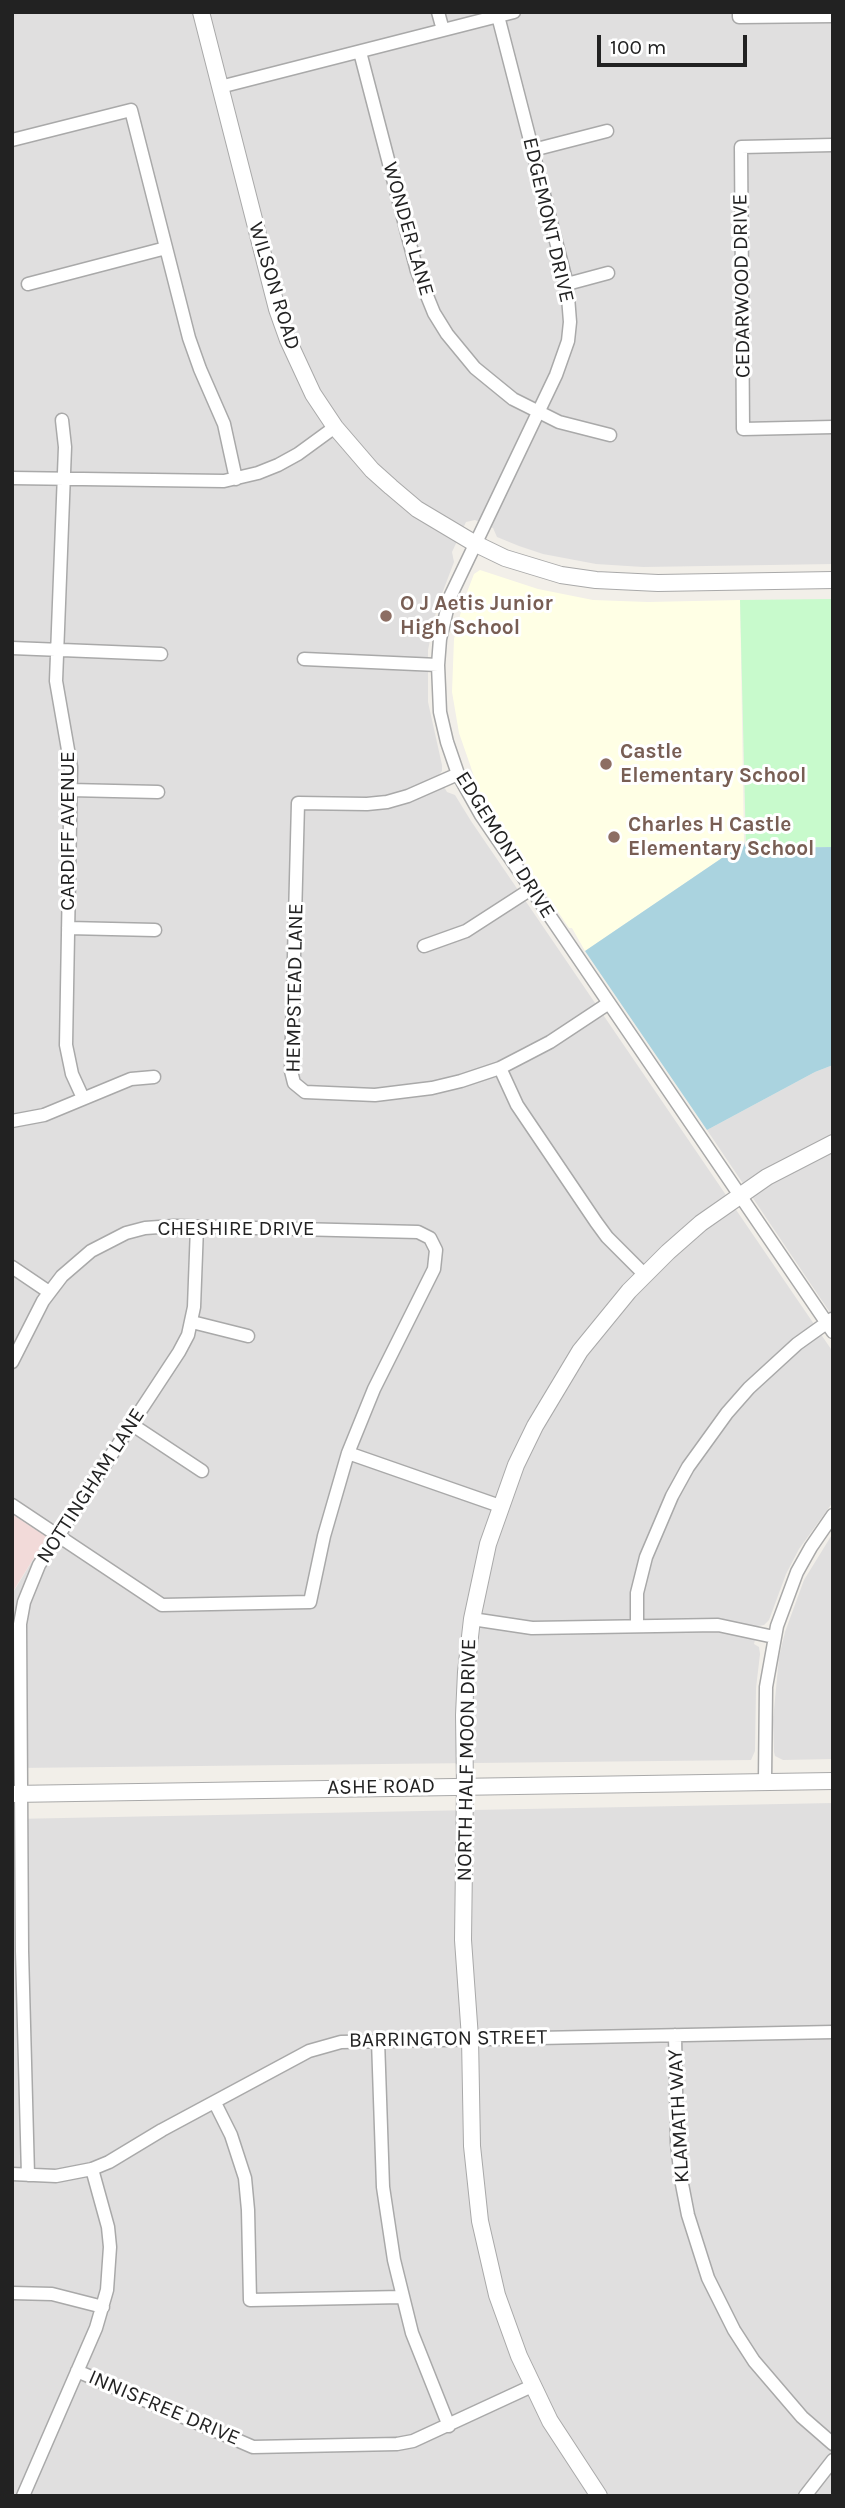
<!DOCTYPE html>
<style>
body{margin:0}
#map{position:relative;width:845px;height:2508px;overflow:hidden;background:#f2efe9;font-family:Karla,sans-serif}
canvas{display:block}
.frame{position:absolute;inset:0;border:14px solid #222;pointer-events:none}
.scale{position:absolute;left:597px;top:35px;width:150px;height:32px;box-sizing:border-box;border:4px solid #222;border-top:0;padding-left:9px;font-size:21px;line-height:24px;white-space:nowrap;color:#222;-webkit-text-stroke:5px #fff;paint-order:stroke}
</style>
<div id="map">
<canvas width="845" height="2508"></canvas>
<div class="frame"></div>
<div class="scale">100 m</div>
</div>
<script>
const g = document.querySelector('canvas').getContext('2d');
g.lineJoin = 'round';
function paint(path, color) { g.fillStyle = color; g.fill(path, 'evenodd'); }
const poly = rows => new Path2D(rows.map(r => 'M' + r).join(''));
function strokePath(path, color, width, dash) { g.strokeStyle = color; g.lineWidth = width; g.lineCap = dash ? 'butt' : 'round'; g.setLineDash(dash || []); g.stroke(path); }
function drawText(font, color, halo, rows, align = 'center') {
  g.font = font + ' Karla,sans-serif'; g.lineWidth = 6; g.setLineDash([]); g.textBaseline = 'middle'; g.strokeStyle = halo; g.fillStyle = color; for (const [text, x, y, turn = 0] of rows) {
    g.save(); g.translate(x, y); g.rotate((+turn || 0) * Math.PI / 180); g.textAlign = isNaN(turn) ? turn : align; if (halo) g.strokeText(text, 0, 0); g.fillText(text, 0, 0); g.restore();
  }
}
paint(poly([
 [12,12,833,12,833,564,643,567,596,564,543,554,519,546,497,537,493,528,475,520,466,522,452,552,454,562,437,607,428,650,428,702,442,765,442,771,438,776,447,792,455,795,471,821,833,1352,833,1502,799,1549,786,1574,769,1620,764,1625,758,1626,754,1644,759,1647,760,1654,756,1688,755,1751,751,1760,16,1768,12,1594,47,1537,12,1514],
 [833,1065,833,1317,707,1130,815,1072],
 [833,1533,833,1759,783,1760,775,1756,774,1752,773,1720,779,1657,785,1632,804,1580],
 [833,1803,833,2496,12,2496,12,1819]
]), '#e0dfdf');
paint(poly([
 [12,1514,47,1537,12,1593],
 [12,1617,16,1768,12,1768]
]), '#f2dad9');
paint(poly([
 [480,570,538,589,593,600,648,602,740,600,744,843,585,951,572,928,569,928,490,812,481,794,477,791,475,779,459,733,452,692,454,639,464,600,474,574]
]), '#ffffe5');
paint(poly([
 [833,599,833,847,746,848,740,600]
]), '#c8facc');
paint(poly([
 [744,843,746,848,833,847,833,1065,815,1072,707,1130,585,951]
]), '#aad3df');
const minor = poly([
 [438,12,443,30],
 [739,12,739,17,833,16],
 [498,16,567,284,570,322,568,341,556,375,450,597,440,639,438,665,440,712,447,742,458,774,481,815,833,1332],
 [360,52,417,271,434,313,447,334,475,368,513,399,559,422,610,435],
 [220,87,514,12],
 [12,140,131,110,189,338,200,369,224,424,236,479],
 [833,145,741,147,743,429,833,427],
 [533,150,607,131],
 [28,284,166,248],
 [567,284,608,273],
 [62,420,65,447,56,681,71,767,66,1045,72,1074,83,1098],
 [12,478,224,481,258,473,278,465,298,454,335,427],
 [12,648,161,654],
 [304,659,438,665],
 [458,774,408,796,387,802,367,804,298,803,291,1071,294,1083,305,1092,375,1095,432,1088,461,1081,500,1068,527,1054,550,1042,609,1003],
 [70,790,158,792],
 [68,928,155,930],
 [424,946,466,931,531,889],
 [500,1068,517,1105,596,1222,607,1237,644,1274],
 [12,1121,44,1115,131,1079,154,1077],
 [12,1267,49,1292],
 [192,1322,248,1336],
 [12,1362,43,1301,62,1276,91,1251,126,1233,145,1228,174,1226,418,1232,430,1238,436,1250,434,1269,374,1389,348,1453,324,1536,310,1602,162,1605,12,1505],
 [131,1424,202,1471],
 [348,1453,500,1506],
 [472,1619,532,1628,718,1625,774,1637],
 [637,1626,637,1593,646,1557,672,1496,688,1467,727,1413,749,1388,797,1344,832,1319],
 [765,1780,766,1687,777,1626,797,1572,811,1547,833,1515],
 [675,2035,677,2143,681,2179,688,2215,708,2278,734,2330,754,2361,802,2417,833,2444],
 [378,2040,383,2187,394,2260,412,2333,449,2426],
 [215,2103,231,2135,245,2178,248,2210,250,2300,402,2297],
 [12,2174,56,2176,92,2169,109,2162,162,2130,309,2051,341,2042,833,2032],
 [28,2175,22,1951,20,1624,24,1602,39,1565,179,1352,188,1335,194,1307,197,1227],
 [12,2293,52,2294,103,2307],
 [77,2371,253,2447,397,2444,413,2441,532,2386],
 [23,2496,96,2328,107,2290,110,2247,108,2227,92,2169],
 [805,2496,833,2460]
]);
const tertiary = poly([
 [201,12,277,309,288,340,313,394,335,427,372,470,391,487,417,509,474,543,505,558,561,575,596,580,658,583,833,580],
 [12,1794,833,1781],
 [599,2496,550,2421,519,2356,497,2295,480,2221,472,2146,470,2038,463,1940,465,1785,464,1715,466,1672,472,1619,488,1544,516,1465,535,1426,580,1351,629,1291,668,1252,701,1223,767,1177,833,1143]
]);
strokePath(minor, '#a9a9a9', 15);
strokePath(tertiary, '#a9a9a9', 18);
strokePath(minor, '#fff', 12);
strokePath(tertiary, '#fff', 16);
for (const [x, y, r, color] of [
 [386,616,7,"#8d6e63"],
 [606,764,7,"#8d6e63"],
 [614,837,7,"#8d6e63"]
]) { const dot = new Path2D(); dot.arc(x, y, r, 0, 2 * Math.PI); g.fillStyle = color; g.fill(dot); strokePath(dot, '#fff', 2.5); }
drawText('21px', '#222', '#fff', [
 ["EDGEMONT DRIVE",548,220,77],
 ["WONDER LANE",408,229,74],
 ["WILSON ROAD",274,286,73],
 ["CEDARWOOD DRIVE",742,286,-91],
 ["CARDIFF AVENUE",68,831,-90],
 ["EDGEMONT DRIVE",505,845,58],
 ["HEMPSTEAD LANE",295,988,-89],
 ["CHESHIRE DRIVE",236,1229],
 ["NOTTINGHAM LANE",91,1486,-57],
 ["NORTH HALF MOON DRIVE",467,1760,-89],
 ["ASHE ROAD",381,1787,-1],
 ["BARRINGTON STREET",448,2039,-1],
 ["KLAMATH WAY",679,2116,-93],
 ["INNISFREE DRIVE",164,2408,23]
]);
drawText('bold 21px', '#785e54', '#fff', [
 ["O J Aetis Junior",400,604],
 ["High School",400,628],
 ["Castle",620,752],
 ["Elementary School",620,776],
 ["Charles H Castle",628,825],
 ["Elementary School",628,849]
], 'left');
</script>
